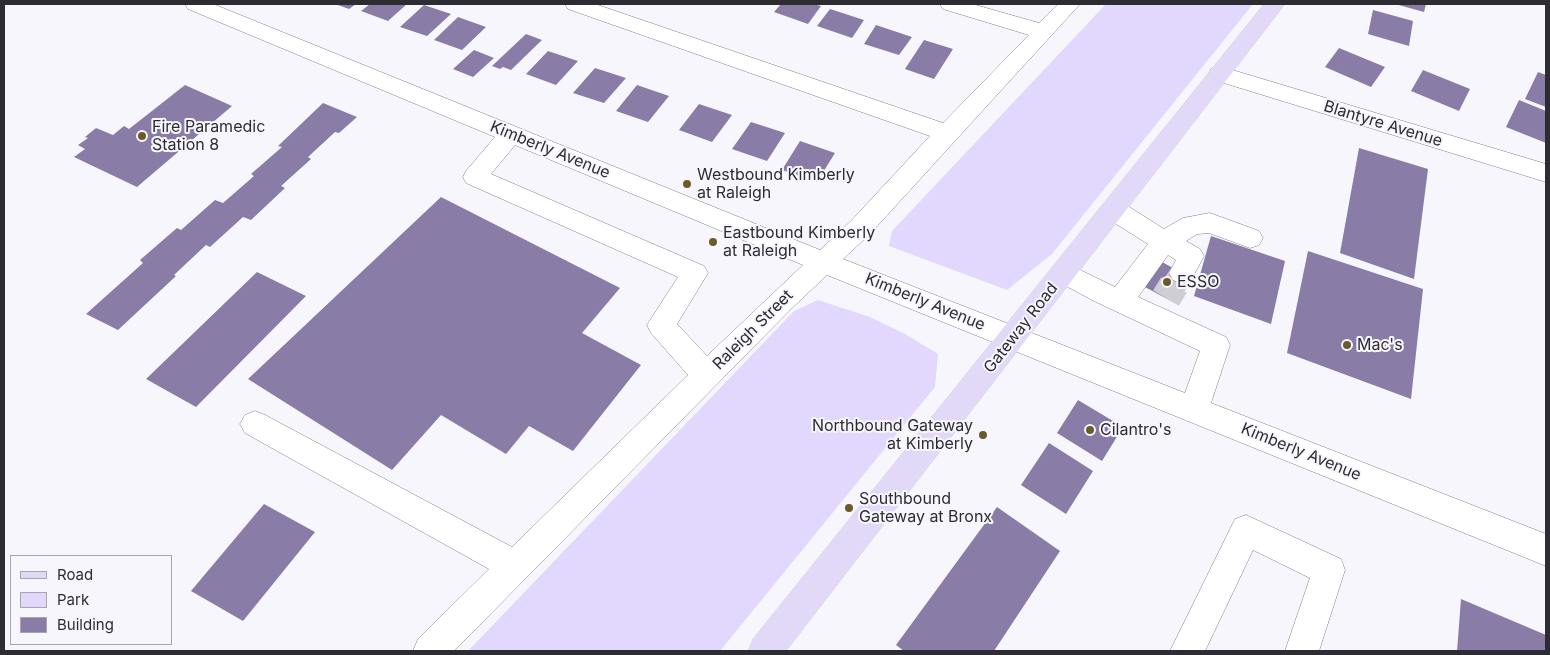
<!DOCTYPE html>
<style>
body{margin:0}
#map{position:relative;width:1550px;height:655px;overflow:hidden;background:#f8f6fd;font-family:Inter,sans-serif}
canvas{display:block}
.frame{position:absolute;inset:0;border:5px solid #2e2c33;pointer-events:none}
.legend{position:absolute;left:10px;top:555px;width:162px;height:90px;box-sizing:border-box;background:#f8f6fd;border:1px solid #a7a5ac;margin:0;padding:6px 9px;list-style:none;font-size:15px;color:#2e2c33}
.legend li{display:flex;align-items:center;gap:10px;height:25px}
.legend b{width:25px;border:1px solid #a7a5ac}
</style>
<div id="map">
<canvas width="1550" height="655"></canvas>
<div class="frame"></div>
<ul class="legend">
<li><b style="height:6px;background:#e2d8f7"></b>Road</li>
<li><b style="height:14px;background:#e2d8fd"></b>Park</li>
<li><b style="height:14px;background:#897ca7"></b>Building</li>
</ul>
</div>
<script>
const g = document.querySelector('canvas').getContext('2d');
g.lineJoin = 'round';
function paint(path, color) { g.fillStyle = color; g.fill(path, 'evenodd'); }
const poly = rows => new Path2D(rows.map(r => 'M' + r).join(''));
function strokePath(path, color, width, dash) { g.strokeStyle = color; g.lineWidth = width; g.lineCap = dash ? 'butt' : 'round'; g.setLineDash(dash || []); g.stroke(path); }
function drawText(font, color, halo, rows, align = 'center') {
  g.font = font + ' Inter,sans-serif'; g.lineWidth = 4; g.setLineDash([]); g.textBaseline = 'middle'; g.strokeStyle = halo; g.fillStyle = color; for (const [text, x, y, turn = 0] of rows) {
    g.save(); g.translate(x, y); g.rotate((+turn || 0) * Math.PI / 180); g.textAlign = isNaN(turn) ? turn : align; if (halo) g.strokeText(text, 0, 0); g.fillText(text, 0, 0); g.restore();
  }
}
paint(poly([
 [1106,4,1253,4,1052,254,1007,290,889,246,892,231],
 [818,300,870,317,905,334,938,354,935,387,720,651,468,651,794,311]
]), '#e2d8fd');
paint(poly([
 [335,4,356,4,349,9],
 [370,4,407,4,388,21,361,11],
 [781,4,813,4,821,6,808,24,774,12],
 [1395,4,1426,4,1424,12],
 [424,5,451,14,427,36,400,27],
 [830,9,864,20,852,38,817,26],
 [1373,10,1413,21,1409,46,1368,34],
 [458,17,486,27,462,50,434,40],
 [876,25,912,37,899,55,864,44],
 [526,34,542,40,511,70,503,67,500,69,492,66],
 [924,40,953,49,934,79,905,69],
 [1339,48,1385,67,1371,87,1325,67],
 [474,50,494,58,473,77,453,69],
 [548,51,578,61,556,85,526,74],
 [595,68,626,78,604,103,573,93],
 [1423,70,1470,89,1459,111,1411,91],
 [1538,72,1546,75,1546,107,1525,99],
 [185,85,232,106,137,187,74,157,85,149,78,145,88,138,85,137,96,128,113,135,124,126,129,129],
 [637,85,669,96,648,122,616,111],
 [1519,100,1546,111,1546,143,1506,127],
 [323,103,357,117,339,133,335,132,308,157,311,159,281,186,285,188,251,220,243,217,210,247,206,245,174,275,176,276,118,330,86,314,143,263,140,260,177,228,181,230,215,200,223,203,254,176,251,174,282,147,278,146],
 [699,104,732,115,712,142,679,130],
 [751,122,785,133,767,161,732,149],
 [800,141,835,153,817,182,782,170],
 [1359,148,1428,169,1414,279,1340,253],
 [441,197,620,288,582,333,641,365,573,451,529,426,506,454,441,415,392,470,248,379],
 [1211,236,1285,261,1271,324,1194,296],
 [1308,251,1423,289,1411,399,1287,353],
 [1160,261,1192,278,1175,303,1143,286],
 [257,272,306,296,196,407,146,379],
 [1078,400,1123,427,1102,461,1057,433],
 [1049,443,1093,471,1066,514,1021,485],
 [264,504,315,532,243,621,191,591],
 [997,507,1060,551,994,651,904,651,896,645],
 [1461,599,1546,635,1546,651,1457,651]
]), '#897ca7');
strokePath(poly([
 [1173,287,1182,273]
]), '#d0ced5', 24, [24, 12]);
strokePath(poly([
 [1166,298,1174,285]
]), '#d0ced5', 30, [30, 15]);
const minor = poly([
 [185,4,213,4,820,250,851,221,930,136,568,9,565,4,595,4,943,123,1029,35,943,9,940,4,972,4,1039,23,1058,4,1080,4,869,235,843,259,1185,393,1200,351,1094,301,1055,280,1051,273,1055,266,1064,262,1115,287,1148,244,1105,217,1101,210,1105,203,1114,200,1123,203,1164,229,1183,218,1210,213,1259,231,1263,238,1259,245,1250,248,1209,233,1197,234,1186,241,1200,249,1204,256,1191,280,1182,284,1173,280,1169,273,1176,260,1168,255,1138,297,1226,337,1230,345,1211,403,1546,534,1546,566,827,275,791,309,454,651,413,651,418,639,489,569,245,433,240,424,245,415,255,411,265,415,512,547,688,375,651,333,647,325,678,277,466,183,463,177,466,171,495,137,188,9,185,4],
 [515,145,803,265,707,356,677,324,708,273,704,266,491,174,515,145],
 [1219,66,1546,164,1546,182,1211,79,1208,74,1211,69,1219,66],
 [1246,515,1341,559,1345,570,1319,651,1285,651,1310,578,1253,550,1205,651,1170,651,1235,519,1246,515]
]);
const major = poly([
 [1264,4,1285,4,786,651,748,651,753,639,1264,4]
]);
strokePath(minor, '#837e8e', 1);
strokePath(major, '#d5d5d6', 1);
paint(minor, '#fff');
paint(major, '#e2d8f7');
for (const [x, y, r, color] of [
 [142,136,5,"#6d5a29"],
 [687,184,5,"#6d5a29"],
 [713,242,5,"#6d5a29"],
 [1167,282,5,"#6d5a29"],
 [1347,345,5,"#6d5a29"],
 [1090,430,5,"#6d5a29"],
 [983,435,5,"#6d5a29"],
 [849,508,5,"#6d5a29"]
]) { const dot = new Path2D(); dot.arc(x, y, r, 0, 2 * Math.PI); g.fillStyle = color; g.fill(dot); strokePath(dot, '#f8f6fd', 2); }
drawText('16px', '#2e2c33', '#f8f6fd', [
 ["Blantyre Avenue",1383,124,17],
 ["Kimberly Avenue",550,150,22],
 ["Kimberly Avenue",925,302,22],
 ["Gateway Road",1021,328,-52],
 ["Raleigh Street",753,330,-45],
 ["Kimberly Avenue",1301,452,22]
]);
drawText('16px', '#2e2c33', '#f8f6fd', [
 ["Fire Paramedic",152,127],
 ["Station 8",152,145],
 ["Westbound Kimberly",697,175],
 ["at Raleigh",697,193],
 ["Eastbound Kimberly",723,233],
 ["at Raleigh",723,251],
 ["ESSO",1177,282],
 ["Mac's",1357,345],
 ["Northbound Gateway",973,426,"right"],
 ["at Kimberly",973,444,"right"],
 ["Cilantro's",1100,430],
 ["Southbound",859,499],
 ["Gateway at Bronx",859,517]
], 'left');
</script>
